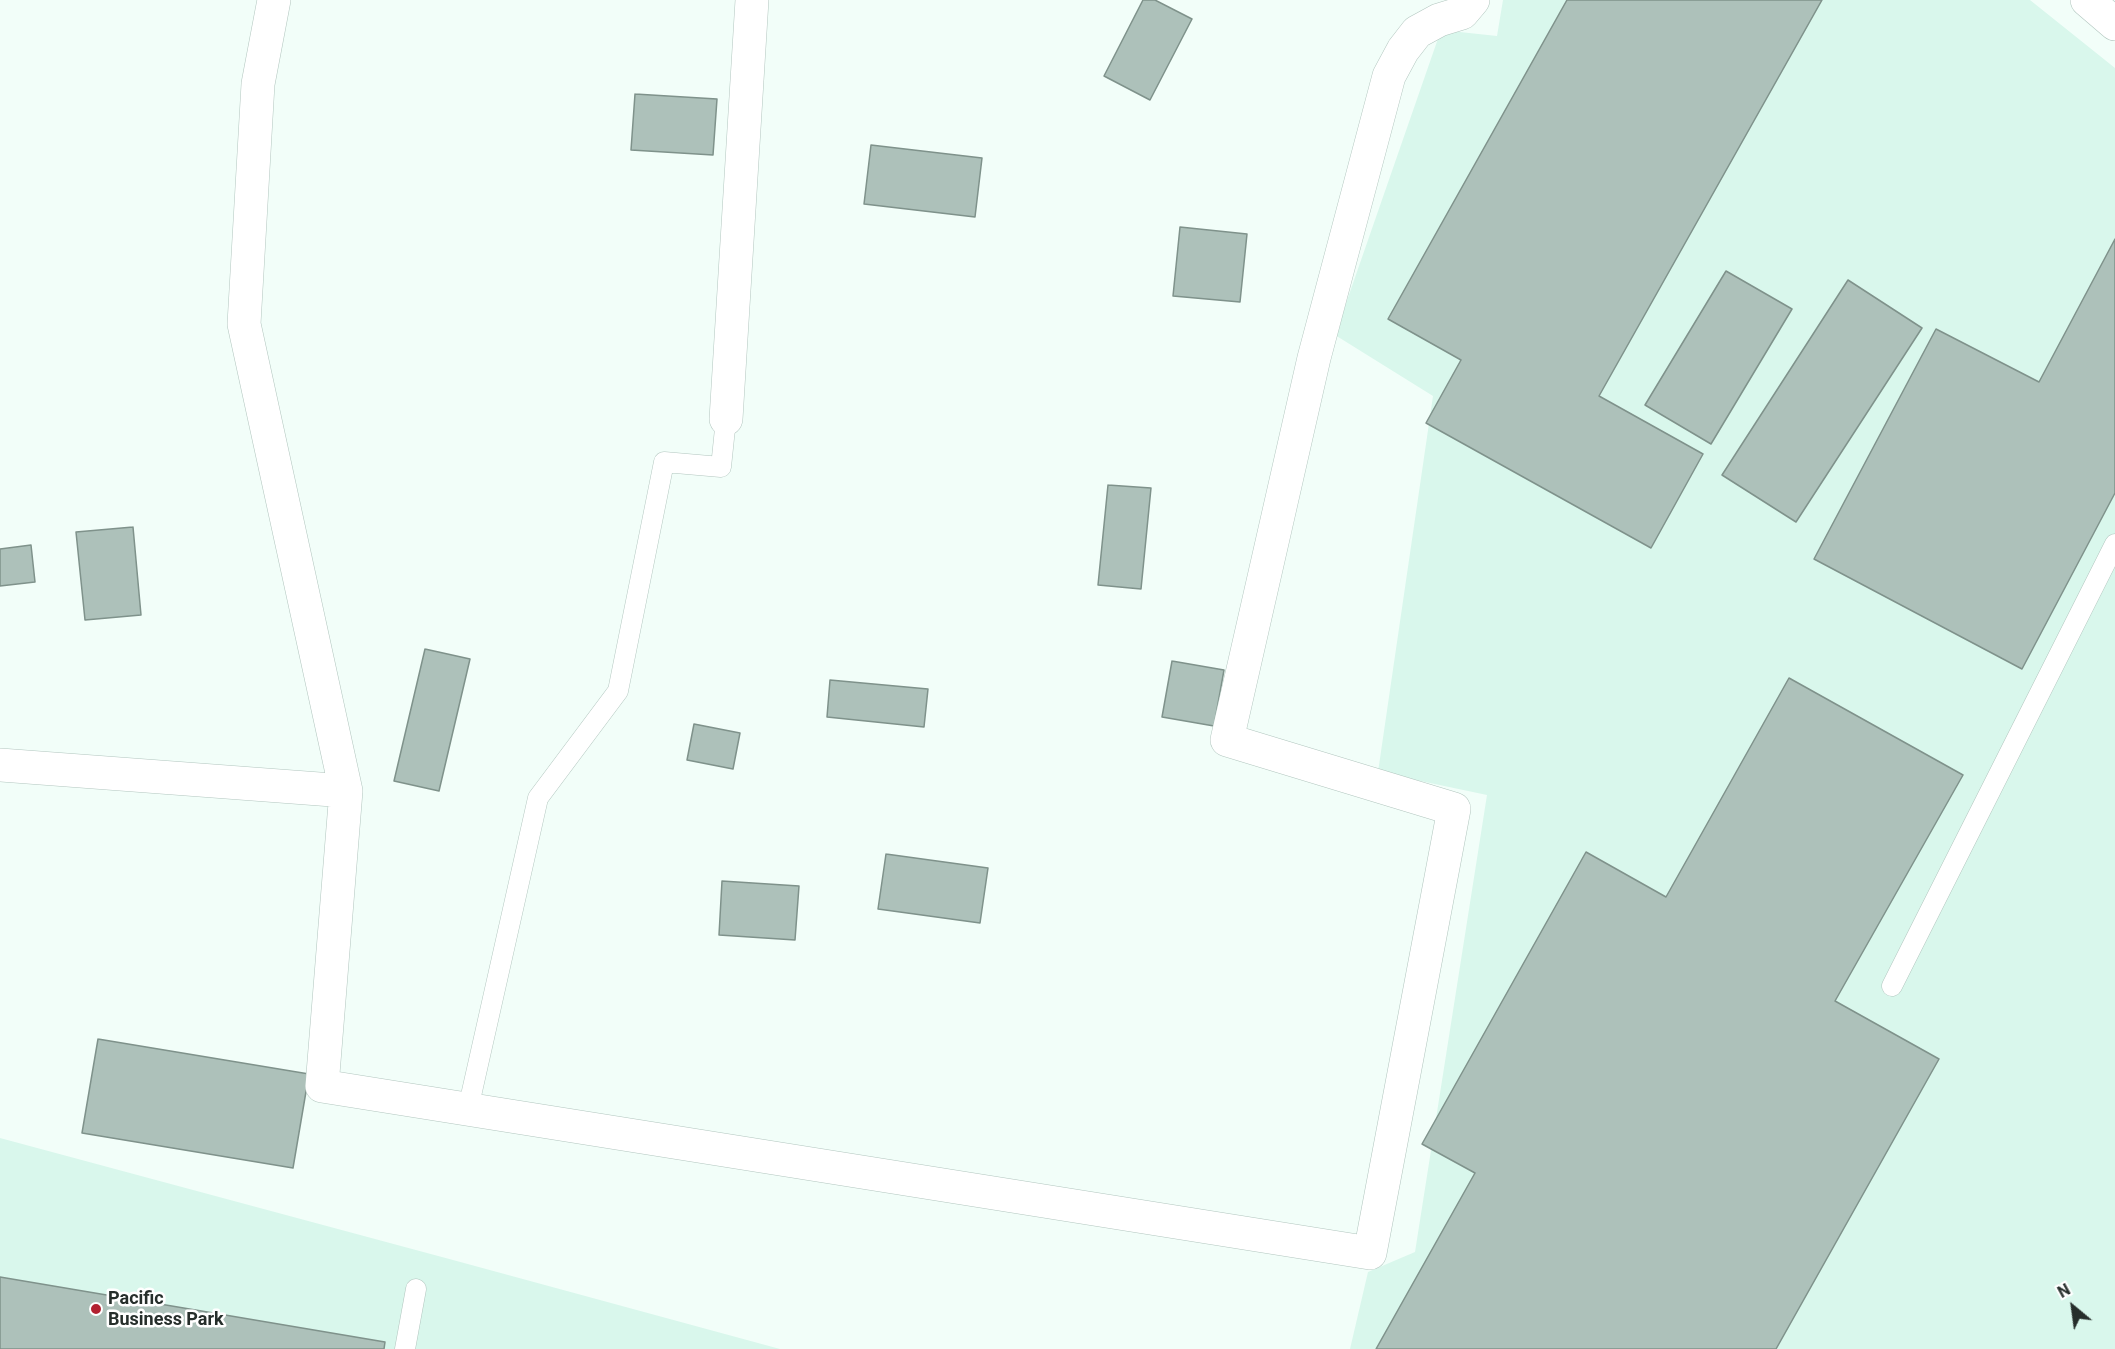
<!DOCTYPE html>
<style>
body{margin:0}
#map{position:relative;width:2115px;height:1349px;overflow:hidden;background:#f2fef9;font-family:Roboto,sans-serif}
canvas{display:block}
.north{position:absolute;left:2043px;top:1277px;width:60px;height:60px;-webkit-text-stroke:4px #fff;paint-order:stroke;rotate:331deg;font-size:16px;font-weight:700;line-height:24px;text-align:center;color:#262e2b}
.north::after{content:'';display:block;margin:auto;width:21px;height:27px;background:#262e2b;clip-path:polygon(50% 0,100% 100%,50% 72%,0 100%)}
</style>
<div id="map">
<canvas width="2115" height="1349"></canvas>
<div class="north">N</div>
</div>
<script>
const g = document.querySelector('canvas').getContext('2d');
g.lineJoin = 'round';
function paint(path, color) { g.fillStyle = color; g.fill(path, 'evenodd'); }
const poly = rows => new Path2D(rows.map(r => 'M' + r).join(''));
function strokePath(path, color, width, dash) { g.strokeStyle = color; g.lineWidth = width; g.lineCap = dash ? 'butt' : 'round'; g.setLineDash(dash || []); g.stroke(path); }
function drawText(font, color, halo, rows, align = 'center') {
  g.font = font + ' Roboto,sans-serif'; g.lineWidth = 5; g.setLineDash([]); g.textBaseline = 'middle'; g.strokeStyle = halo; g.fillStyle = color; for (const [text, x, y, turn = 0] of rows) {
    g.save(); g.translate(x, y); g.rotate((+turn || 0) * Math.PI / 180); g.textAlign = isNaN(turn) ? turn : align; if (halo) g.strokeText(text, 0, 0); g.fillText(text, 0, 0); g.restore();
  }
}
paint(poly([
 [1503,0,2030,0,2115,68,2115,1349,1350,1349,1368,1272,1415,1252,1487,795,1378,772,1433,396,1335,335,1441,30,1497,36],
 [0,1138,453,1260,780,1349,0,1349]
]), '#d9f7ec');
const building = poly([
 [1143,0,1155,0,1192,19,1150,100,1104,76,1143,0],
 [1567,0,1822,0,1599,396,1703,454,1651,548,1426,423,1461,360,1388,319,1567,0],
 [635,94,717,99,713,155,631,150,635,94],
 [871,145,982,158,975,217,864,204,871,145],
 [1180,227,1247,234,1240,302,1173,296,1180,227],
 [2115,239,2115,493,2022,669,1814,559,1936,329,2039,382,2115,239],
 [1726,271,1792,309,1711,444,1645,405,1726,271],
 [1848,280,1922,328,1796,522,1722,475,1848,280],
 [1108,485,1151,488,1141,589,1098,585,1108,485],
 [133,527,141,615,85,620,76,532,133,527],
 [31,545,35,582,0,586,0,549,31,545],
 [425,649,470,659,439,791,394,781,425,649],
 [1172,661,1224,670,1214,726,1162,717,1172,661],
 [1789,678,1963,775,1835,1001,1939,1059,1776,1349,1376,1349,1475,1173,1422,1144,1586,852,1666,897,1789,678],
 [830,680,928,689,924,727,827,717,830,680],
 [694,724,740,733,733,769,687,760,694,724],
 [886,854,988,868,980,923,878,909,886,854],
 [722,881,799,886,795,940,719,935,722,881],
 [98,1039,309,1074,293,1168,82,1133,98,1039],
 [0,1277,385,1342,384,1349,0,1349,0,1277]
]);
paint(building, '#adc1ba');
strokePath(building, '#7f928b', 1.5);
const lane = poly([
 [1892,986,2115,544],
 [468,1109,538,798,618,691,664,462,721,467,726,419],
 [405,1349,416,1289]
]);
const street = poly([
 [274,0,258,84,244,324,346,791],
 [2087,0,2115,24],
 [726,419,752,0],
 [0,765,346,791,322,1086,1370,1253,1454,809,1227,740,1314,358,1389,76,1403,50,1417,32,1439,20,1462,13,1473,0]
]);
strokePath(lane, '#b2c6bf', 21);
strokePath(street, '#b2c6bf', 34);
strokePath(lane, '#fff', 20);
strokePath(street, '#fff', 33);
for (const [x, y, r, color] of [
 [96,1309,6,"#b22030"]
]) { const dot = new Path2D(); dot.arc(x, y, r, 0, 2 * Math.PI); g.fillStyle = color; g.fill(dot); strokePath(dot, '#fff', 2); }
drawText('bold 18px', '#262e2b', '#fff', [
 ["Pacific",108,1299],
 ["Business Park",108,1320]
], 'left');
</script>
